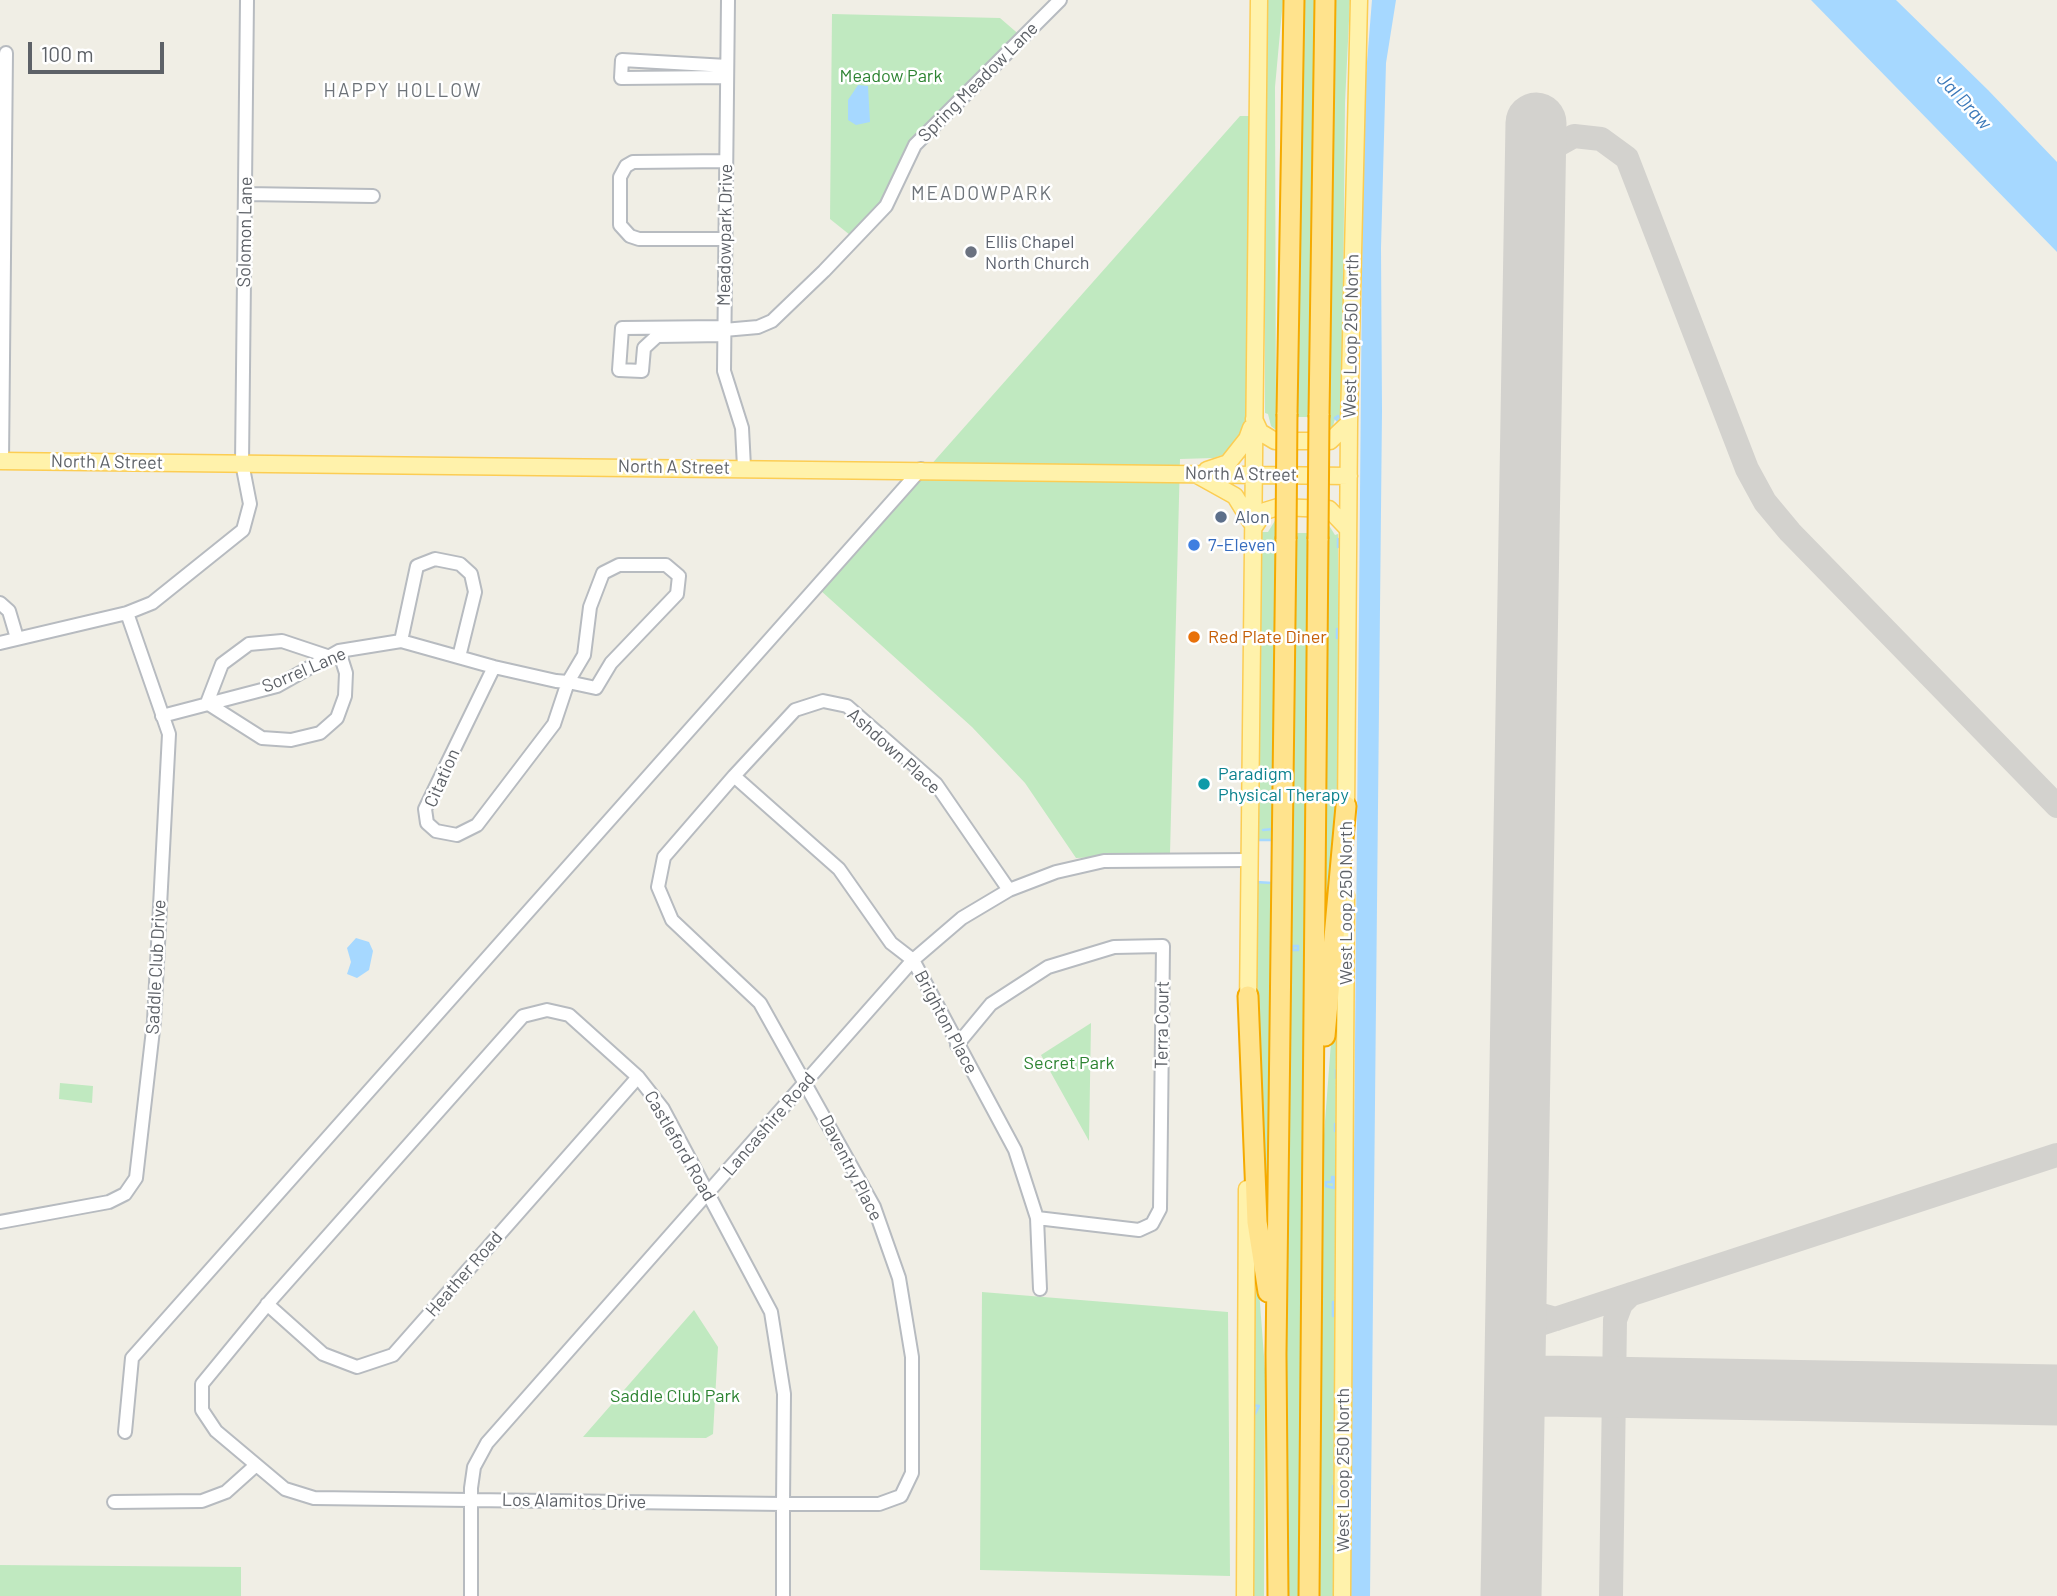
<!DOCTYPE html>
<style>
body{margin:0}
#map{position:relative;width:2057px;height:1596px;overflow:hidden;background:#f0eee5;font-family:Barlow,sans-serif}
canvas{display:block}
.scale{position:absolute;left:28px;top:42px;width:136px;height:32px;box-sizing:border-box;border:4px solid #5d6167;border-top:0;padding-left:9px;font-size:21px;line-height:24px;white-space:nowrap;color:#5d6167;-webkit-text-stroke:5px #fff;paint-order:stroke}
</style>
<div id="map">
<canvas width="2057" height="1596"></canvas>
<div class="scale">100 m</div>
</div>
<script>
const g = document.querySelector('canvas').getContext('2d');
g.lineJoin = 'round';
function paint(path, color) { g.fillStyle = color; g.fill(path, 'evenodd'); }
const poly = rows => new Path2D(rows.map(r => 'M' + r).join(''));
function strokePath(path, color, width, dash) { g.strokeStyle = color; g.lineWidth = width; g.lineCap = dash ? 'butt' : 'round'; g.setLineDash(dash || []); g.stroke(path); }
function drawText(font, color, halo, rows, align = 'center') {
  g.font = font + ' Barlow,sans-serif'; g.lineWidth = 5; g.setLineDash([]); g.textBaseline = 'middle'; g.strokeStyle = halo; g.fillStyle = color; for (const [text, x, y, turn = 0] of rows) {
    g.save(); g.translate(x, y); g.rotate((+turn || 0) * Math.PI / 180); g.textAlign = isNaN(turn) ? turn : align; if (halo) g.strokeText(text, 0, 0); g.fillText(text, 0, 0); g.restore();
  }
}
paint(poly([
 [1265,0,1283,0,1275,87,1276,430,1271,426,1268,414,1265,413],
 [1299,0,1316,0,1309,417,1293,417],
 [1331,0,1350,0,1345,103,1342,419,1335,419,1333,426,1325,431],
 [832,14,1000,18,1022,37,913,141,886,206,850,235,830,219],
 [1240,116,1250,116,1247,425,1234,447,1225,454,1214,458,1180,459,1170,854,1076,858,1025,783,972,727,820,590],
 [1276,519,1272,840,1257,840,1260,532,1268,532],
 [1325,519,1335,535,1338,534,1339,734,1339,798,1325,955],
 [1292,533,1308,533,1300,1596,1283,1596],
 [1256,882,1272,883,1269,1225,1263,1225,1255,1115],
 [1333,1016,1336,1017,1336,1053,1333,1596,1319,1596,1321,1174],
 [1091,1023,1089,1141,1041,1055],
 [60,1083,93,1086,92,1103,59,1099],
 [1255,1237,1265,1370,1264,1596,1251,1596],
 [982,1292,1228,1312,1230,1576,980,1570],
 [694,1310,718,1347,713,1434,706,1438,583,1437],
 [0,1565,241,1567,241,1596,0,1596]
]), '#c0e9c0');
paint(poly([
 [1372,0,1396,0,1386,63,1381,248,1382,411,1370,1596,1350,1596,1363,164,1364,99],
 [1811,0,1896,0,1988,90,2057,162,2057,252],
 [858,85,868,86,870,122,856,125,848,120,848,100],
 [356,938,369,942,373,951,369,970,357,978,347,974,351,962,347,948]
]), '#a6d8ff');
strokePath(poly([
 [1338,416,1341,419,1338,421,1335,418,1338,416],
 [1338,547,1338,539],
 [1337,629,1337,638],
 [1263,830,1273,829],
 [1257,840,1272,840,1272,883,1256,882,1257,840],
 [1293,946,1298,946,1298,950,1293,950,1293,946],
 [1336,1078,1336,1070],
 [1335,1124,1335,1131],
 [1332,1177,1334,1177,1334,1188,1326,1186,1326,1182,1332,1182,1332,1177],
 [1333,1316,1333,1302],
 [1251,1405,1259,1406,1255,1414,1251,1414,1251,1405],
 [1333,1505,1333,1486]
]), '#a6d8ff', 2.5);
strokePath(poly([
 [1536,172,1547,151,1574,136,1601,139,1627,158,1747,469,1765,502,1790,532,2057,806],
 [1517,1293,1531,1312,1556,1319],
 [1515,1355,1523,1337,1537,1325,2057,1155],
 [1516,1355,1525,1377,1544,1386],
 [1615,1361,1622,1376,1640,1388],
 [1611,1596,1615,1320,1621,1304,1631,1294]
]), '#d3d2ce', 24);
strokePath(poly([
 [1544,1386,2057,1395],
 [1511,1596,1536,123]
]), '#d3d2ce', 61);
const minor = poly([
 [728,0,724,371,742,428,744,467],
 [727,77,621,78,622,60,727,66],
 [245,194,373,196],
 [725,239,639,239,630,236,620,225,620,177,626,166,633,162,726,161],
 [724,327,622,328,619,370,642,371,644,348,657,336,724,335],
 [724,330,758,327,772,321,824,271,886,206,915,145,1060,0],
 [2,461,6,53],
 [0,603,9,611,17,638],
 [401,641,417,566,435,559,460,564,471,574,475,592,459,657],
 [0,643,127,613,152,603,243,530,250,504,242,463,247,0],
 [207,703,262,738,291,740,320,733,337,718,345,696,346,673,339,651],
 [207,703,222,664,249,644,282,641,327,656],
 [162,716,277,686,339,651,401,641,494,667,556,681,568,682,596,688,611,663,677,594,679,576,666,565,619,565,603,573,590,607,584,655,568,682,554,724,477,825,457,835,436,831,427,823,425,809,494,667],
 [734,776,839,869,891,943,913,960,1015,1150,1037,1218,1040,1289],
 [957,1045,991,1004,1048,967,1114,947,1163,946,1160,1209,1152,1224,1139,1230,1037,1218],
 [0,1222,109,1202,125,1194,136,1178,154,1021,169,734,127,613],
 [267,1304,323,1354,357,1367,393,1355,638,1077],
 [125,1432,132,1358,921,469],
 [114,1502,202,1501,226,1492,255,1466],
 [471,1596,471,1488,474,1467,487,1443,913,960,962,918,1009,890,1056,872,1104,861,1249,860],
 [783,1596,783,1504,784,1394,771,1312,663,1109,638,1077,569,1015,547,1010,523,1016,271,1300,202,1384,202,1410,216,1431,285,1489,314,1498,783,1504,879,1504,901,1496,912,1473,912,1357,899,1278,874,1207,760,1003,672,920,658,887,664,857,734,776,795,710,823,701,847,706,936,784,1009,890]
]);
const major = poly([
 [1254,419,1260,432,1275,441,1330,441,1349,423],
 [0,461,1349,476],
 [1207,470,1228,463,1247,439,1251,428],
 [1199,476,1235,496,1251,522],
 [1254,527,1265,511,1278,507,1329,509,1348,529],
 [1346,817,1349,423,1359,0],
 [1248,1006,1259,0],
 [1245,1596,1247,1189],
 [1342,1596,1346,895]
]);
const highway = poly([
 [1287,414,1294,0],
 [1319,415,1325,0],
 [1248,996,1257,1222,1268,1292],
 [1325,1036,1346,806],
 [1278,1596,1276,1354,1286,539],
 [1309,1596,1318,539]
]);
strokePath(minor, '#b7bbc0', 16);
strokePath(major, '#fccd53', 19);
strokePath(highway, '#f5aa00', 23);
strokePath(minor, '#fff', 12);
strokePath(major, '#fff2ab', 16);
strokePath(highway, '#ffe38d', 19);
const highwayBridge = poly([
 [1286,539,1287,414],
 [1318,539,1319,415]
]);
strokePath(highwayBridge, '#f5aa00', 23, []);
strokePath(highwayBridge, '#ffe38d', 19);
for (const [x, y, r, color] of [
 [971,252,7,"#6b7280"],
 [1221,517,7,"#5c6f8a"],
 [1194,545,7,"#3f7fe0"],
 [1194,637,7,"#e8710a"],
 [1204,784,7,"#0f9aa8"]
]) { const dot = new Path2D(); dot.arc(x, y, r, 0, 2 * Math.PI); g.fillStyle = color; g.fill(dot); strokePath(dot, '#fff', 2.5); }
drawText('18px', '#2e8433', '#fff', [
 ["Meadow Park",891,76],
 ["Secret Park",1069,1063],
 ["Saddle Club Park",675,1396]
]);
drawText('18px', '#5d6167', '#fff', [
 ["Spring Meadow Lane",978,82,-45],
 ["Solomon Lane",245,232,-89],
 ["Meadowpark Drive",725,235,-89],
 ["West Loop 250 North",1351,336,-89],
 ["North A Street",107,462,1],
 ["North A Street",674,467,1],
 ["North A Street",1241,474,1],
 ["Sorrel Lane",304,670,-23],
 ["Ashdown Place",894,751,42],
 ["Citation",442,778,-66],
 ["West Loop 250 North",1346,903,-90],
 ["Saddle Club Drive",156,967,-87],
 ["Brighton Place",946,1022,62],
 ["Terra Court",1162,1025,-89],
 ["Lancashire Road",769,1124,-49],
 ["Castleford Road",680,1146,60],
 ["Daventry Place",851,1168,63],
 ["Heather Road",464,1274,-49],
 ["West Loop 250 North",1343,1470,-90],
 ["Los Alamitos Drive",574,1501,1]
]);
drawText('18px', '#5b616d', '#fff', [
 ["Ellis Chapel",985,242],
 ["North Church",985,263]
], 'left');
drawText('18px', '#4e5e75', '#fff', [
 ["Alon",1235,517]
], 'left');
drawText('18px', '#366cbe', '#fff', [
 ["7-Eleven",1208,545]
], 'left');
drawText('18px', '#c56008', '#fff', [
 ["Red Plate Diner",1208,637]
], 'left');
drawText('18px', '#0d838f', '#fff', [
 ["Paradigm",1218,774],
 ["Physical Therapy",1218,795]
], 'left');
g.letterSpacing = '2px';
drawText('19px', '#6d7379', '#fff', [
 ["HAPPY HOLLOW",403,91],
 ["MEADOWPARK",982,194]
]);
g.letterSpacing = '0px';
drawText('italic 19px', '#3a78b9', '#fff', [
 ["Jal Draw",1964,101,47]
]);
</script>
